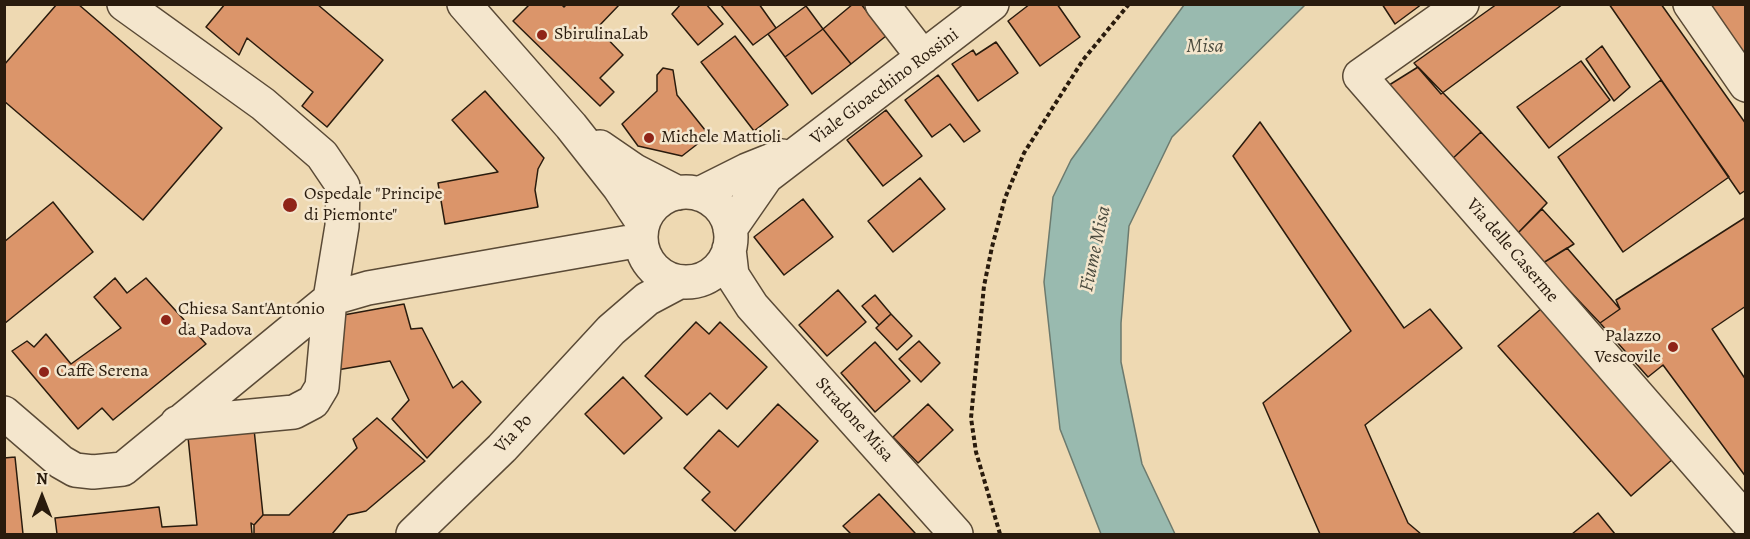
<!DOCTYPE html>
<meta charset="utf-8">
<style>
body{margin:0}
#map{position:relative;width:1750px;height:539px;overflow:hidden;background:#eed9b2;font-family:Alegreya,serif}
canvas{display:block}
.frame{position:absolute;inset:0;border:6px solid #291b0d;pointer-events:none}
.north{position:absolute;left:12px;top:467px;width:60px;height:60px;-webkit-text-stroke:4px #f4e6cd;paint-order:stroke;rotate:0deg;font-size:16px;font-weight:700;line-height:24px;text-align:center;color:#291b0d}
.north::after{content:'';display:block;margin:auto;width:21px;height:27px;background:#291b0d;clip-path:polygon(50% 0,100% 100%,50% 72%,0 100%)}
</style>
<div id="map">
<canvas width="1750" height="539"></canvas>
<div class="frame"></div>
<div class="north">N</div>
</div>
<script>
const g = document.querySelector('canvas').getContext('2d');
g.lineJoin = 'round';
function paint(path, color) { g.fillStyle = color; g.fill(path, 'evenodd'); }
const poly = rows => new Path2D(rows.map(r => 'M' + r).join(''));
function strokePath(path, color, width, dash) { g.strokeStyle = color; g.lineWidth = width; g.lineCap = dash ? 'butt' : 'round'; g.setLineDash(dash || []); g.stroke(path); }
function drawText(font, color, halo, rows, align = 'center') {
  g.font = font + ' Alegreya,serif'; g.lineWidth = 5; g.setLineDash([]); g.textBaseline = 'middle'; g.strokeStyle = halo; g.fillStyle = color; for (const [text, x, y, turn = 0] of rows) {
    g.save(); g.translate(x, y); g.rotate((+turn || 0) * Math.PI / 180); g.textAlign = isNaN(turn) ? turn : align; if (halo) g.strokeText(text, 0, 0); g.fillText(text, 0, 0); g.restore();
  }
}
const water = poly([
 [1184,5,1305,5,1172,137,1129,226,1121,323,1121,362,1142,464,1175,534,1101,534,1060,429,1044,282,1053,197,1071,160,1184,5]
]);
paint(water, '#99baaf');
strokePath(water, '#6c7a6e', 1.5);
const building = poly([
 [57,4,78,4,222,128,143,220,4,101,4,65,57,4],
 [225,4,317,4,383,60,327,127,302,106,313,92,247,38,239,55,206,27,225,4],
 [530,4,561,4,564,7,567,4,620,4,597,28,623,55,600,78,614,92,600,106,513,21,530,4],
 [681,4,706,4,723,24,698,45,672,14,681,4],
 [720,4,759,4,776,28,753,45,720,4],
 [853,4,861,4,886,36,851,64,823,29,853,4],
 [1030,4,1057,4,1080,37,1040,66,1008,21,1030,4],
 [1382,4,1422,4,1395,24,1382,4],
 [1497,4,1563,4,1441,94,1414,63,1497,4],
 [1609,4,1661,4,1746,124,1746,190,1740,194,1609,4],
 [1701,4,1746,4,1746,71,1701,4],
 [806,6,823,29,785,57,768,34,806,6],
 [823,29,851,64,812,94,785,57,823,29],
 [735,36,788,105,754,131,701,62,735,36],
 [996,42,1018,73,978,101,952,64,973,50,976,55,996,42],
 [1602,46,1630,87,1614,101,1586,59,1602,46],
 [1581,61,1610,100,1549,148,1517,107,1581,61],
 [1418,67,1481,132,1450,161,1386,87,1418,67],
 [663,68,673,70,677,95,709,135,682,156,638,146,622,124,657,91,657,75,663,68],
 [938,75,980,131,964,142,950,124,932,137,905,100,938,75],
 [1661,80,1729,177,1623,252,1558,157,1661,80],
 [485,91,544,158,538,169,535,190,538,207,445,224,438,183,498,172,452,120,485,91],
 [886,110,922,156,883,186,847,140,886,110],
 [1260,122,1404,328,1430,309,1462,348,1365,425,1408,523,1421,534,1320,534,1263,403,1351,331,1233,156,1260,122],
 [1481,132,1547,203,1516,235,1450,161,1481,132],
 [920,178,945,209,893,252,868,221,920,178],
 [803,199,833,237,784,275,754,237,803,199],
 [53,202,93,252,4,324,4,242,53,202],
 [1542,209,1574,244,1543,263,1516,235,1542,209],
 [1746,217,1746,306,1712,329,1746,380,1746,477,1663,365,1648,377,1600,323,1620,309,1616,300,1746,217],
 [1567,248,1620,309,1600,323,1543,263,1567,248],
 [115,278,127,293,146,278,206,344,113,420,102,408,78,429,12,351,27,341,34,347,46,334,71,364,121,328,94,297,115,278],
 [838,290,866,322,827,356,799,325,838,290],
 [875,295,891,314,879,325,862,306,875,295],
 [404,304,411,329,422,328,453,388,462,381,481,402,427,458,392,419,409,400,390,361,331,371,338,316,404,304],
 [1542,308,1674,458,1631,496,1498,346,1542,308],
 [891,314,912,336,897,350,876,328,891,314],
 [696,322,709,334,720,322,767,367,727,409,710,393,687,415,645,376,696,322],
 [919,341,940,363,921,382,899,359,919,341],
 [875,342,910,381,875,412,841,373,875,342],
 [623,377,662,418,624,454,585,414,623,377],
 [778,404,818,441,735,531,702,500,710,492,684,468,719,430,738,447,778,404],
 [928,404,953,430,918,463,893,437,928,404],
 [377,418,425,461,366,511,348,515,332,534,254,534,254,525,263,515,289,515,357,448,353,439,377,418],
 [254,429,263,515,254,525,251,523,252,534,57,534,55,518,159,507,162,527,197,525,188,437,254,429],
 [15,457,23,534,4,534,4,458,15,457],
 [879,494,915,533,914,534,851,534,843,526,879,494],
 [1598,513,1615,534,1572,534,1598,513]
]);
paint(building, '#db956a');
strokePath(building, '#291b0d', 1.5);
const minor = poly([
 [124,4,263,104,322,155,343,186,342,226,330,299,322,387,313,402,294,412,177,423],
 [464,4,571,126,619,187,643,223],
 [882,4,923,57],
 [1462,4,1360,76,1746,520],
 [1690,4,1746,85],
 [600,147,635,171,678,193],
 '641 237a45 45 0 1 1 90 0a45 45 0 1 1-90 0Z',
 [699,194,747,170,782,156],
 [730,229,766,177,992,4],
 [729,249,732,275,752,306,956,534],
 [4,413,61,462,75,470,93,472,123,469,330,299,368,288,641,240],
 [413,534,502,448,611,330,647,299,679,282]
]);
strokePath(minor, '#5a4a36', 36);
strokePath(poly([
 [1000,534,976,452,971,418,984,286,992,247,1005,198,1024,153,1083,60,1129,4]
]), '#291b0d', 4, [4.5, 3]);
strokePath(minor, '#f4e6cd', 33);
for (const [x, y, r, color] of [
 [542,35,6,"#8f2418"],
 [649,138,6,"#8f2418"],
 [290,205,8,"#8f2418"],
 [166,320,6,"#8f2418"],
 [1673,347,6,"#8f2418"],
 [44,372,6,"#8f2418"]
]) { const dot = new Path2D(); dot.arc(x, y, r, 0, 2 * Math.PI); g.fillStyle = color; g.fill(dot); strokePath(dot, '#f4e6cd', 2); }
drawText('18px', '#291b0d', '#f4e6cd', [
 ["SbirulinaLab",554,35],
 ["Michele Mattioli",661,138],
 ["Ospedale \"Principe",304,195],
 ["di Piemonte\"",304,216],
 ["Chiesa Sant'Antonio",178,310],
 ["da Padova",178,331],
 ["Palazzo",1661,337,"right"],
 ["Vescovile",1661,358,"right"],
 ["Caffè Serena",56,372]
], 'left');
drawText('18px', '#291b0d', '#f4e6cd', [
 ["Viale Gioacchino Rossini",885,87,-37],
 ["Via delle Caserme",1512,251,49],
 ["Stradone Misa",854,420,48],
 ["Via Po",514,434,-47]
]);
drawText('italic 20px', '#4b4b3e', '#f4e6cd', [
 ["Misa",1205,47],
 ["Fiume Misa",1096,249,-78]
]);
</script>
